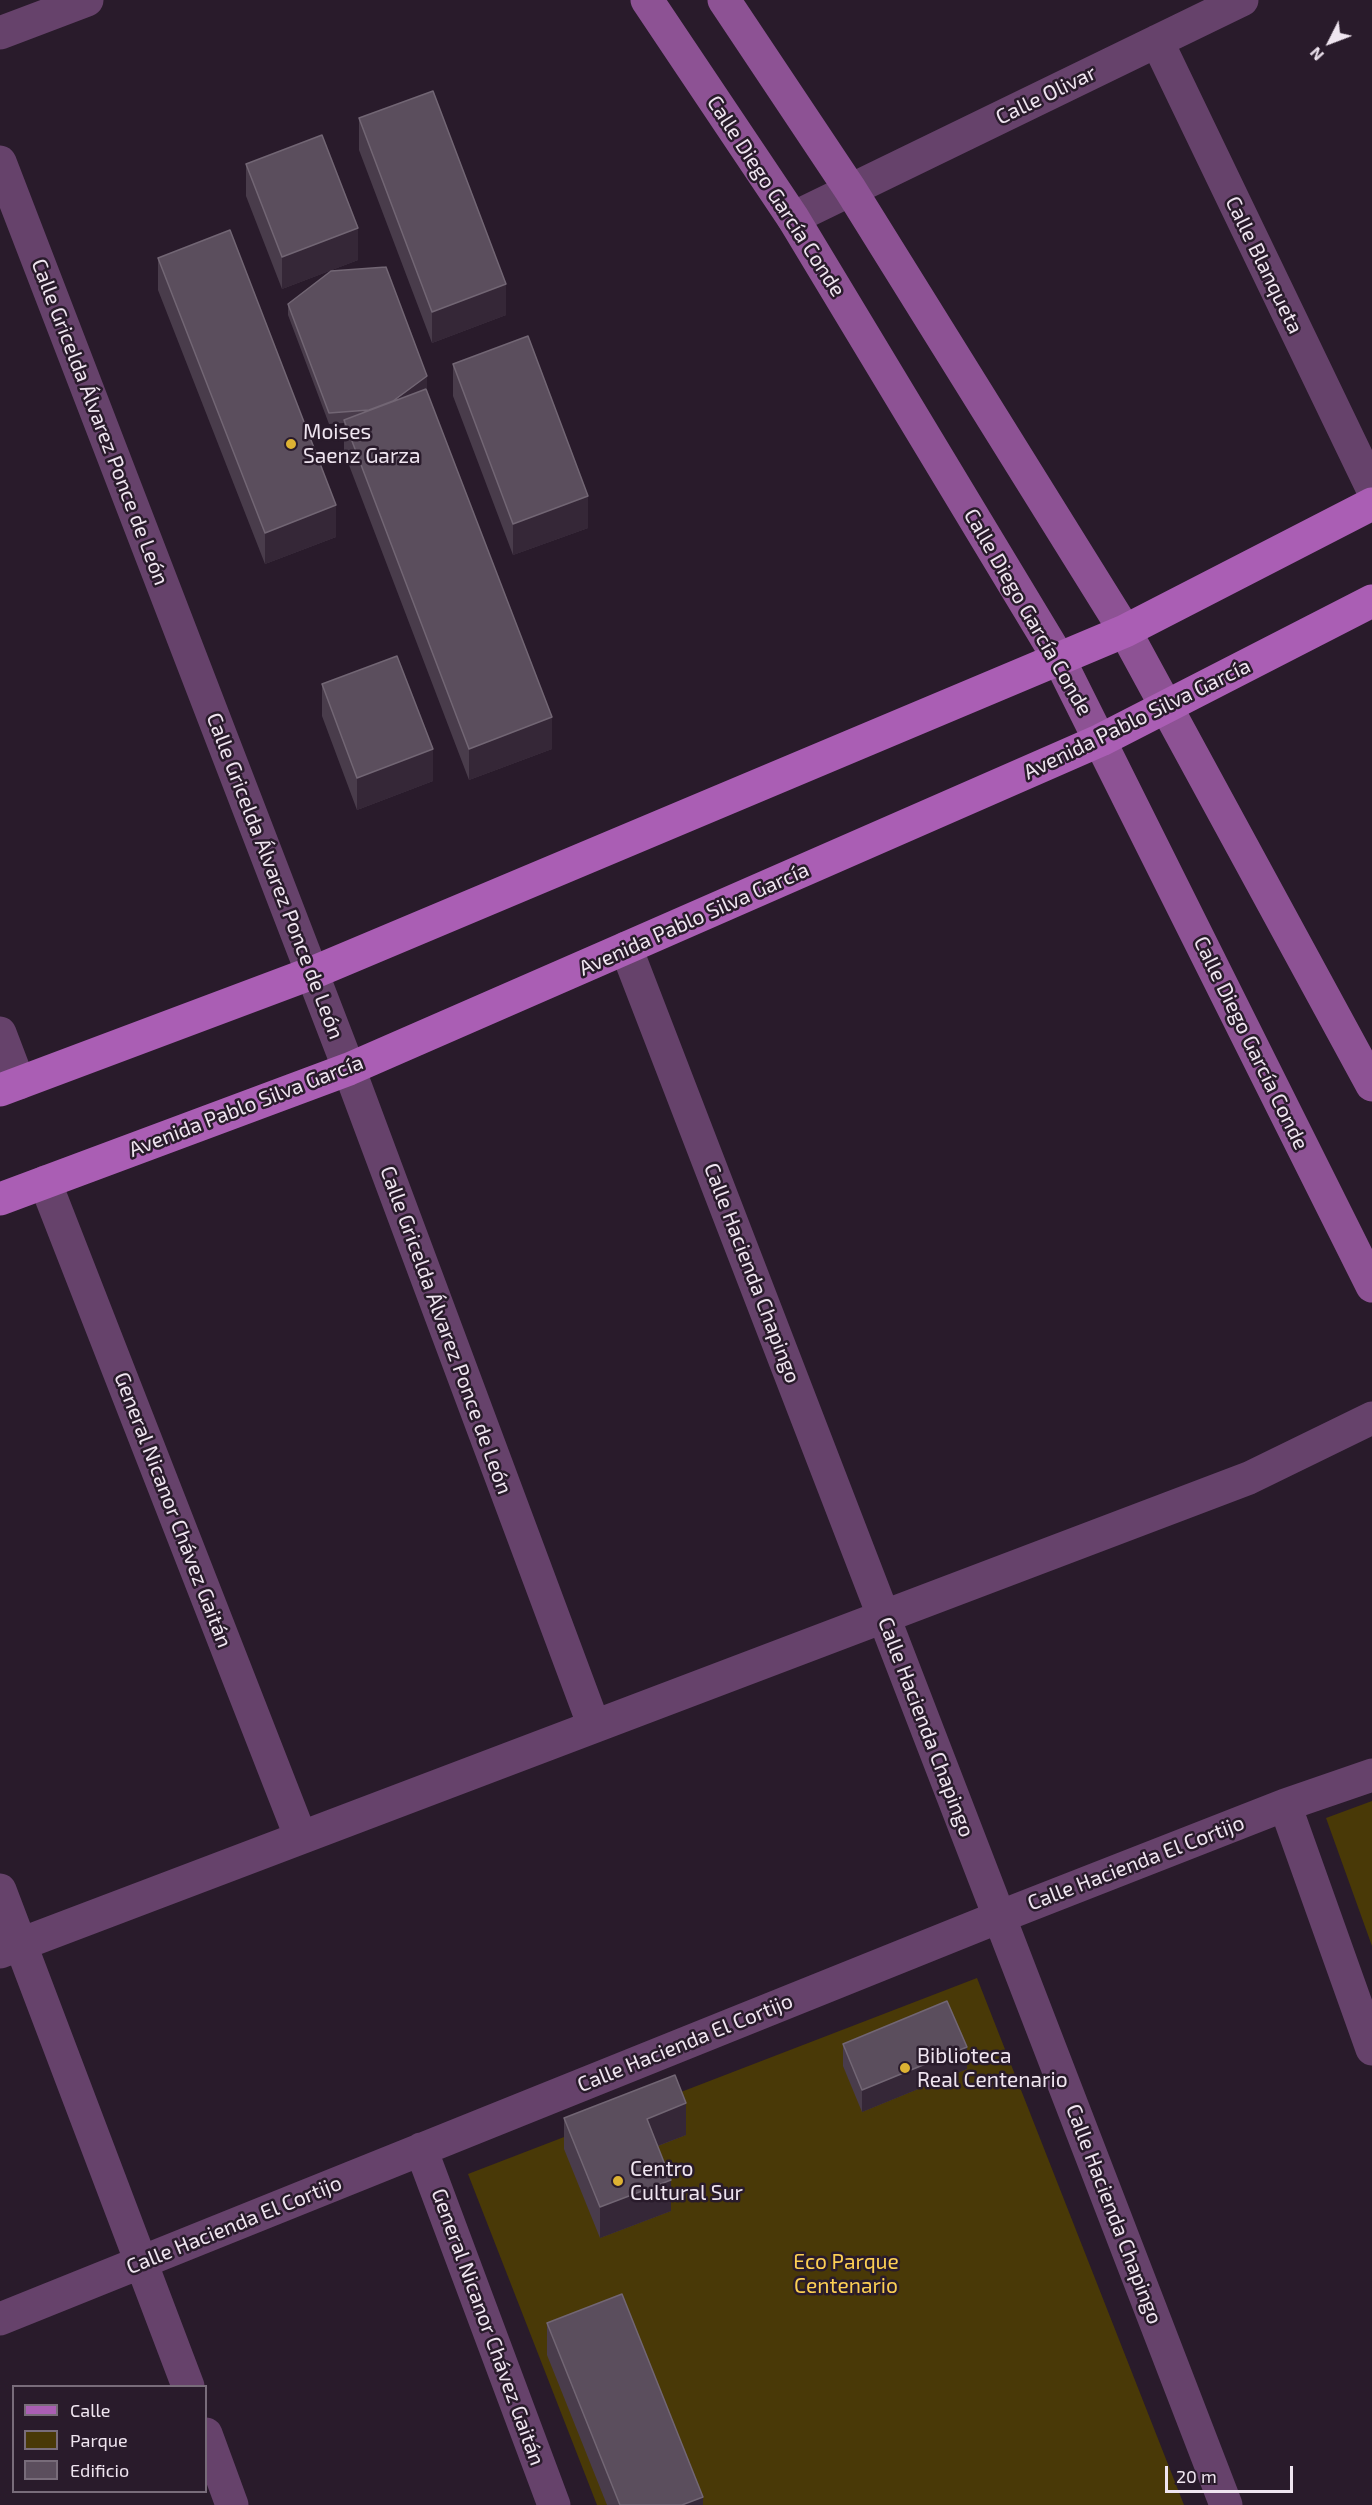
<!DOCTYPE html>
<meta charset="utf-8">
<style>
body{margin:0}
#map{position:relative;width:1372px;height:2505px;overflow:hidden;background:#291b2b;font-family:"Exo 2",sans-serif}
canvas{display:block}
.legend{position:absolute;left:12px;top:2385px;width:195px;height:108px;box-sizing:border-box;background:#291b2b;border:2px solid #786c7a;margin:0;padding:8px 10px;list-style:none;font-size:18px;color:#efe5f0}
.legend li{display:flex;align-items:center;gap:12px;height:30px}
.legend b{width:30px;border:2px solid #786c7a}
.north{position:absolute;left:1300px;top:12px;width:60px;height:60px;-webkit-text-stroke:4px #291b2b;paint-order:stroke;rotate:228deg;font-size:16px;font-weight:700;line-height:24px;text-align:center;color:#efe5f0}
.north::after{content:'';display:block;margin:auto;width:21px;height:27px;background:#efe5f0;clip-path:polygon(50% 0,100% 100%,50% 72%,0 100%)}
.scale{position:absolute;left:1165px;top:2466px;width:128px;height:27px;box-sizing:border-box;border:3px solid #efe5f0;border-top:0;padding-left:8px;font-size:18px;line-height:21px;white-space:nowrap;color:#efe5f0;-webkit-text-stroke:4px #291b2b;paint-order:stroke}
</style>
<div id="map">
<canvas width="1372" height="2505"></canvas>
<ul class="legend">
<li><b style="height:8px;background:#aa5eb4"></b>Calle</li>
<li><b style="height:16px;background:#493907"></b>Parque</li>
<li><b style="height:16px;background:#5b4e5d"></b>Edificio</li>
</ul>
<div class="north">N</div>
<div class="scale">20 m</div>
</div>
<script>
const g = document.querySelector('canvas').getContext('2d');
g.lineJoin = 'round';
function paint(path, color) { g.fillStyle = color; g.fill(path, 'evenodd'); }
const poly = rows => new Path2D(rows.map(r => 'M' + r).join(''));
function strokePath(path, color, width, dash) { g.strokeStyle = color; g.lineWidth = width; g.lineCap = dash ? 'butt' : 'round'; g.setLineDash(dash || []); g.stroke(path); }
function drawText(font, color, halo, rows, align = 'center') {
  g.font = font + ' "Exo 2",sans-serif'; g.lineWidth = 5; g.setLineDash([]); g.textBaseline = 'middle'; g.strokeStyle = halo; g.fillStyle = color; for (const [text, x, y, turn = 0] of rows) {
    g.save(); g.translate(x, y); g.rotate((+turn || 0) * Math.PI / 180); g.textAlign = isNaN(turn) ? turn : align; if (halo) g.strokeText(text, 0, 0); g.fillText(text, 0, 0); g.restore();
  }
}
paint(poly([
 [1372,1801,1372,1946,1326,1818],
 [977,1978,1184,2505,597,2505,468,2174]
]), '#493907');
strokePath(poly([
 [0,33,87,0],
 [1157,41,1372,488],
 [0,162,349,1069,594,1726],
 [793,218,1242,0],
 [626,948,1226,2505],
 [0,1033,19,1083],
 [45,1182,301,1838],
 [1285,1805,1372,2049],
 [0,1890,188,2386],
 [0,1952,1249,1478,1372,1418],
 [421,2149,554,2505],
 [0,2319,999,1917,1285,1805,1372,1775],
 [206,2434,232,2505]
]), '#66426b', 33);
strokePath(poly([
 [647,0,793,218,1059,659,1372,1286],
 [724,0,850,189,1125,631,1372,1085]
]), '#8d5294', 33);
strokePath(poly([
 [0,1090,312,973,1125,631,1372,504],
 [0,1199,349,1069,626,948,1101,740,1372,601]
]), '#aa5eb4', 33);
paint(poly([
 [359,118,506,315,432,343,359,150],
 [246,164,358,260,282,289,246,196],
 [158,258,336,537,265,564,158,290],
 [288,304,427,387,424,390,552,749,469,780,344,452,344,423,329,424,288,315],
 [453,364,588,528,513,555,453,396],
 [322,684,433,781,357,810,322,716],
 [843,2044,967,2069,862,2112,843,2066],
 [564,2118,686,2135,658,2146,671,2211,600,2238,564,2149],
 [547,2323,703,2505,607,2505,547,2355]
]), '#493c4b');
paint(poly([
 [358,228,358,260,282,289,282,257],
 [506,284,506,315,432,343,432,312],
 [427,376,427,387,382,421,382,410],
 [588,496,588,528,513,555,513,524],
 [336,505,336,537,265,564,265,533],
 [552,717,552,749,469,780,469,749],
 [433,749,433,781,357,810,357,778],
 [967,2047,967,2069,862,2112,862,2090],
 [686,2103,686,2135,647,2150,647,2119],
 [671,2180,671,2211,600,2238,600,2207],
 [703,2497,703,2505,682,2505]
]), '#352737');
const building = poly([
 [433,91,506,284,432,312,359,118,433,91],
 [322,135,358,228,282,257,246,164,322,135],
 [230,230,336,505,265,533,158,258,230,230],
 [386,267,427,376,393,401,369,410,329,413,288,304,331,271,386,267],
 [528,336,588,496,513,524,453,364,528,336],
 [426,389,552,717,469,749,344,420,426,389],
 [397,656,433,749,357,778,322,684,397,656],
 [947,2001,967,2047,862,2090,843,2044,947,2001],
 [675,2075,686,2103,647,2119,671,2180,600,2207,564,2118,675,2075],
 [622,2294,703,2497,682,2505,620,2505,547,2323,622,2294]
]);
paint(building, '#5b4e5d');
strokePath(building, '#726674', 1.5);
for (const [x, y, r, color] of [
 [291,444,6,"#ddb233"],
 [905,2068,6,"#ddb233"],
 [618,2181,6,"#ddb233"]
]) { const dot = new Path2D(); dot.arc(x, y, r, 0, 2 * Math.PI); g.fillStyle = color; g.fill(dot); strokePath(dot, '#291b2b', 2); }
drawText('21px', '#efe5f0', '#291b2b', [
 ["Calle Olivar",1046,95,-26],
 ["Calle Diego García Conde",776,196,57],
 ["Calle Blanqueta",1264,265,64],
 ["Calle Gricelda Álvarez Ponce de León",100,422,69],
 ["Calle Diego García Conde",1028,612,60],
 ["Avenida Pablo Silva García",1137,719,-26],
 ["Calle Gricelda Álvarez Ponce de León",275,876,69],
 ["Avenida Pablo Silva García",694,919,-24],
 ["Calle Diego García Conde",1251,1043,64],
 ["Avenida Pablo Silva García",246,1106,-21],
 ["Calle Hacienda Chapingo",752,1273,69],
 ["Calle Gricelda Álvarez Ponce de León",446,1330,70],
 ["General Nicanor Chávez Gaitán",173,1510,69],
 ["Calle Hacienda Chapingo",926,1727,69],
 ["Calle Hacienda El Cortijo",1136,1863,-21],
 ["Calle Hacienda El Cortijo",685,2043,-22],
 ["Calle Hacienda Chapingo",1114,2214,69],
 ["Calle Hacienda El Cortijo",234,2225,-22],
 ["General Nicanor Chávez Gaitán",488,2327,70]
]);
drawText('21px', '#efe5f0', '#291b2b', [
 ["Moises",303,432],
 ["Saenz Garza",303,456],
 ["Biblioteca",917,2056],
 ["Real Centenario",917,2080],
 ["Centro",630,2169],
 ["Cultural Sur",630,2193]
], 'left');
drawText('21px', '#fccf54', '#291b2b', [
 ["Eco Parque",846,2262],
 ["Centenario",846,2286]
]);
</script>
